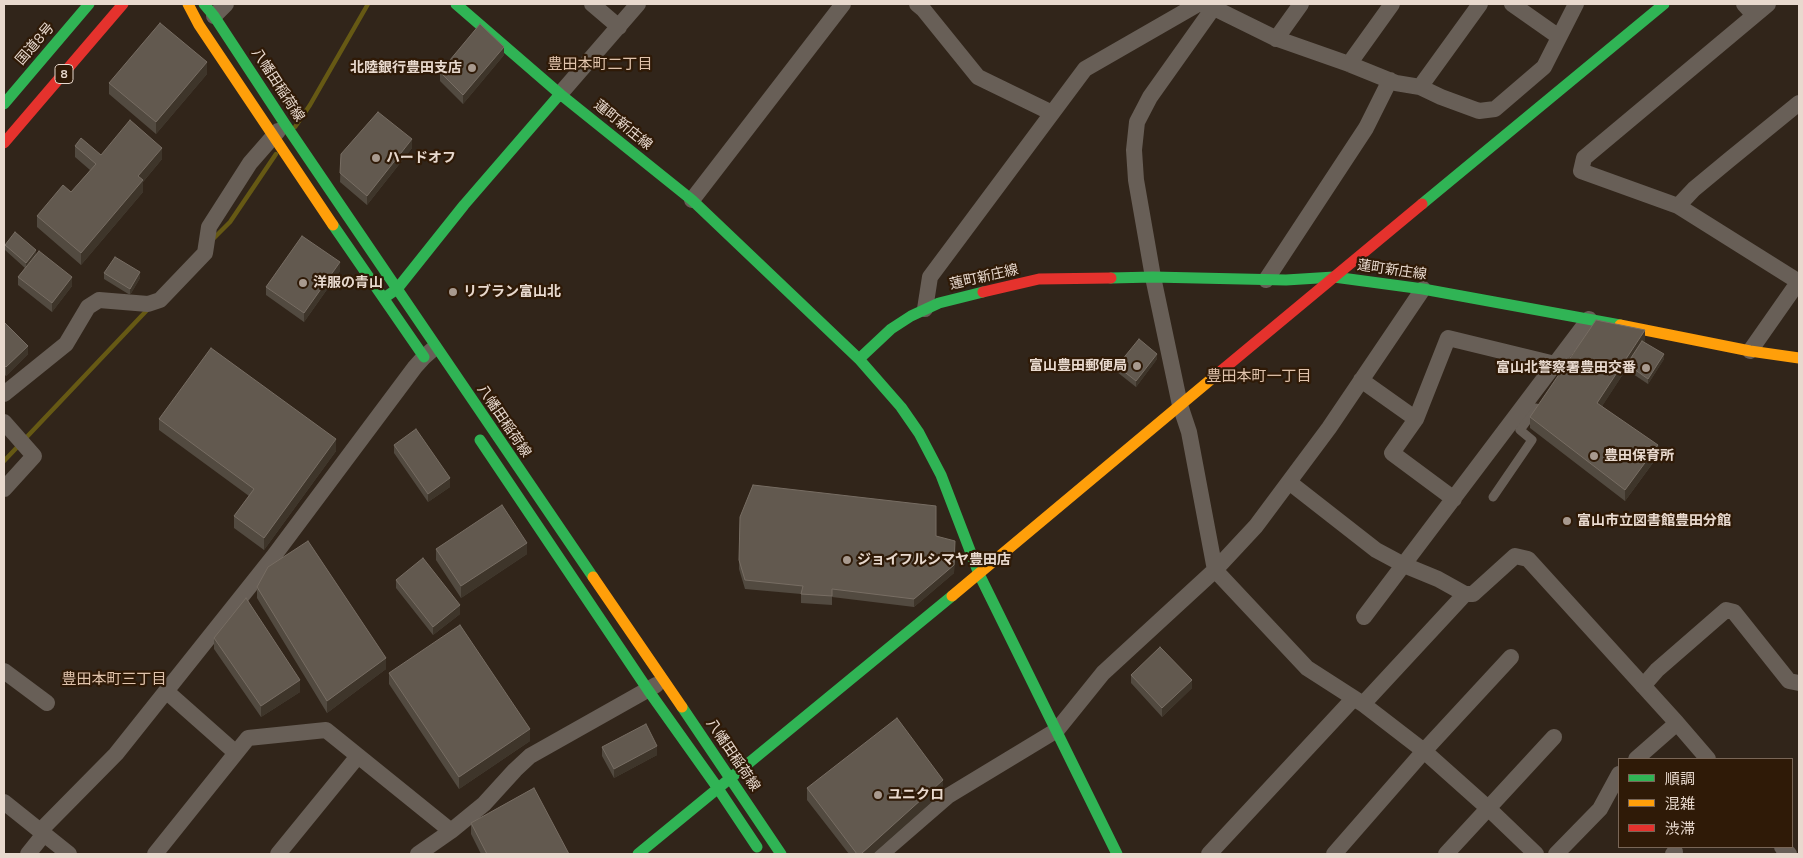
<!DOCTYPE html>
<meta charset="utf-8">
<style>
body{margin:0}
#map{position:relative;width:1803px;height:858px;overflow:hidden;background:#31251a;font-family:Mulish,"Noto Sans JP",sans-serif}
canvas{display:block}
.frame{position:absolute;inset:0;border:5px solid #e8d9ce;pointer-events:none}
.legend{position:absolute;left:1618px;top:758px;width:175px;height:90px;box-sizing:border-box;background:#2f1a07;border:1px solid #796657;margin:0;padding:6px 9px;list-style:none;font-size:15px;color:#e8d9ce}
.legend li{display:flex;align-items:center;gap:10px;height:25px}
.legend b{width:25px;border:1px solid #796657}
</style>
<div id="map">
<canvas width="1803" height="858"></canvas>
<div class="frame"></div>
<ul class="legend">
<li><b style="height:6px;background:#30b455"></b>順調</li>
<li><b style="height:6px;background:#ff9f0a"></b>混雑</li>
<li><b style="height:6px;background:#e5322d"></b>渋滞</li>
</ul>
</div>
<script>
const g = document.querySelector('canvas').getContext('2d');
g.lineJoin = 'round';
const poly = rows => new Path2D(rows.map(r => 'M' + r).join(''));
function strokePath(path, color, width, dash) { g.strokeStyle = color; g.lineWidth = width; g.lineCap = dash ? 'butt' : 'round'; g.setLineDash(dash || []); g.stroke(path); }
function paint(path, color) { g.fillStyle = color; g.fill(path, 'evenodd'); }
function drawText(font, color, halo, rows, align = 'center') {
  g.font = font + ' Mulish,"Noto Sans JP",sans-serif'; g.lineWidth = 4.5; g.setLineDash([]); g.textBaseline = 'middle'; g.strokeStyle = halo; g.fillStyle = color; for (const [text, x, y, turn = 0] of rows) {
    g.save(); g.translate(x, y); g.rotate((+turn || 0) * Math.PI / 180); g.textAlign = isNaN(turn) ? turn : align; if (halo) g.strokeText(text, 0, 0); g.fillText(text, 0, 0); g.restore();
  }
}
strokePath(poly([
 [295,127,310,105,368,4],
 [212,240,230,222,276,154],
 [4,461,149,308]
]), '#665914', 4.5);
strokePath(poly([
 [1493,497,1532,440,1520,430,1536,408]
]), '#685f57', 9);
strokePath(poly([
 [592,4,619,27],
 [917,4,923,9,978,77,1052,113],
 [1206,4,1275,38,1349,64,1396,83,1420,87,1441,97,1479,111,1495,109,1544,67,1576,4],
 [1216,4,1150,97,1137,122,1134,150,1136,180,1153,277,1180,405,1189,432,1215,570,1307,668,1363,704,1424,751,1489,809,1536,854],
 [1512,4,1559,37],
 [1744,4,1754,15],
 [1768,4,1584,158,1581,171,1678,206,1694,189,1729,160,1799,103],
 [214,16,226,4],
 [1276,39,1301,4],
 [1349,64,1392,4],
 [1420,87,1480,4],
 [560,94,638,4],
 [692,200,843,4],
 [1678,206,1799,282],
 [1266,280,1366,128,1390,80],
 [925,309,930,277,1085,69,1198,4],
 [1750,351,1799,281],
 [1361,380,1416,419],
 [4,394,66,344,88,307,99,300,148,304,160,300,205,253,209,227,250,163,278,131],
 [4,422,34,456,4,489],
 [1289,482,1376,550,1404,565,1438,579,1465,594,1473,594,1515,556,1528,559,1677,723,1708,759],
 [1454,499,1392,453,1416,419,1448,338,1555,364],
 [1364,617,1589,319],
 [4,671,47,703],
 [1643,686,1657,670,1726,610,1734,612,1789,681,1799,683],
 [166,691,236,753],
 [1363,704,1465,594],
 [1636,759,1677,723],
 [4,802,69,854],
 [40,831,116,754,273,557,415,367,424,357,432,350],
 [1782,847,1789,854],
 [28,854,44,834],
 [155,854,248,738,326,730,451,831],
 [278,854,358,756],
 [418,854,451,831,484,804,515,770,530,756,656,685],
 [881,854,948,796,1057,730,1103,673,1215,570,1256,526,1329,428,1423,289],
 [1209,854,1354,698],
 [1334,854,1424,751,1511,657],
 [1446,854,1554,737],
 [1556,854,1600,809,1619,774],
 [1673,854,1675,852]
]), '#685f57', 16);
strokePath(poly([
 [204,4,214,16,285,124,593,577],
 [456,4,560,94,692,200,859,359,891,329,911,316,939,303,983,292],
 [4,104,89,4],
 [1422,204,1664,4],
 [333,225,424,357],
 [1111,278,1153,277,1286,280,1334,277,1423,289,1620,325],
 [384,298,397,289,464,205,560,94],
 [859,359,901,407,919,433,941,475,979,574,1117,854],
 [480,440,648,690,717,787,757,847],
 [682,707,781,854],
 [638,854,952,596]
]), '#30b455', 11);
strokePath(poly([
 [188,4,199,25,333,225],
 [1620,325,1750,351,1799,358],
 [593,577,682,707],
 [952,596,1221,371]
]), '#ff9f0a', 11);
strokePath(poly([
 [4,143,123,4],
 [983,292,1039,279,1111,278],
 [1221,371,1422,204]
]), '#e5322d', 11);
paint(poly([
 [504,55,463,104,440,81,440,72],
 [207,74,156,134,109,94,109,83],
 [75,146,101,155,162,159,143,182,143,192,81,265,37,227,37,216,71,192,90,170,75,157],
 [412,148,367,205,340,182,341,154],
 [5,245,36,254,72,286,52,312,18,285,18,277,25,268,5,250],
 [340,271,304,322,266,295,266,287],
 [104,273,140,278,130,295,104,279],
 [4,322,28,354,6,376,4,374],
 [1645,341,1644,342,1664,359,1648,384,1627,370,1627,368,1602,406,1658,456,1625,501,1530,428,1530,417],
 [1157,359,1136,387,1117,372,1117,366],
 [159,419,336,451,264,550,234,528,234,516,249,496,159,430],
 [394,445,450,487,428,502,394,453],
 [740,517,955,550,954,573,914,607,832,597,832,605,801,603,801,594,745,589,739,569],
 [436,549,527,554,461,598,436,560],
 [396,580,460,614,433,635,396,588],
 [257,587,386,669,327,713,257,598],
 [214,638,300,692,261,717,214,649],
 [389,673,530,741,459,789,389,684],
 [1131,675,1192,688,1162,717,1131,683],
 [602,747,657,755,614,778,602,756],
 [807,788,943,792,873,854,849,854,807,800],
 [471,823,569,854,481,854,471,834]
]), '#524a40');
paint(poly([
 [504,47,504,55,463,104,463,95],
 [207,62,207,74,156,134,156,122],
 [412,139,412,148,367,205,367,196],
 [162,148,162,159,143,182,143,192,81,265,81,253,138,176],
 [36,250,36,256,26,269,26,263],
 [340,262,340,271,304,322,304,313],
 [140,272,140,278,130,295,130,289],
 [72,277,72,286,52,312,52,303],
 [1645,330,1645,341,1629,365,1627,364,1627,368,1597,414,1597,403],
 [28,346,28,354,6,376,6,367],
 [1157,354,1157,359,1136,387,1136,381],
 [1664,354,1664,359,1648,384,1648,379],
 [336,439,336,451,264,550,264,538],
 [1658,445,1658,456,1625,501,1625,490],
 [450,478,450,487,428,502,428,494],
 [527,543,527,554,461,598,461,586],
 [955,550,954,573,914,607,914,599],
 [460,605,460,614,433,635,433,627],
 [386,658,386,669,327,713,327,701],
 [300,680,300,692,261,717,261,706],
 [1192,680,1192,688,1162,717,1162,708],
 [530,729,530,741,459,789,459,777],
 [657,746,657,755,614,778,614,769],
 [943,780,943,792,873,854,861,854]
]), '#3e352a');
const building = poly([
 [160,23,207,62,156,122,109,83,160,23],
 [480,24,504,47,463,95,440,72,480,24],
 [378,112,412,139,367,196,340,173,341,154,378,112],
 [130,120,162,148,138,176,143,180,81,253,37,216,63,185,71,192,96,164,75,146,81,138,101,155,130,120],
 [15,232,36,250,26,263,5,245,15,232],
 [302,236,340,262,304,313,266,287,302,236],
 [39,251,72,277,52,303,18,277,39,251],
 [115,257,140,272,130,289,104,273,115,257],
 [1596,320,1645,330,1597,403,1658,445,1625,490,1530,417,1596,320],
 [4,322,28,346,6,367,4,365,4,322],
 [1139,339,1157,354,1136,381,1117,366,1139,339],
 [1642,341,1664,354,1648,379,1627,364,1642,341],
 [211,348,336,439,264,538,234,516,254,489,159,419,211,348],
 [416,429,450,478,428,494,394,445,416,429],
 [753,485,936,506,936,536,955,541,954,565,914,599,832,589,832,596,801,594,803,586,745,580,739,560,740,517,753,485],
 [502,505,527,543,461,586,436,549,502,505],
 [308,541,386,658,327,701,257,587,268,567,308,541],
 [423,558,460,605,433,627,396,580,423,558],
 [246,598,300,680,261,706,214,638,246,598],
 [460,625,530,729,459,777,389,673,460,625],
 [1160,647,1192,680,1162,708,1131,675,1160,647],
 [897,718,943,780,861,854,857,854,807,788,897,718],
 [646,724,657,746,614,769,602,747,646,724],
 [534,788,569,854,487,854,471,823,534,788]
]);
paint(building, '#62594f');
strokePath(building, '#776d63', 1);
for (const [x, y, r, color] of [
 [472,68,5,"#a89a8f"],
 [376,158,5,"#a89a8f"],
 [303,283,5,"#a89a8f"],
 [453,292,5,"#a89a8f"],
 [1137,366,5,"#a89a8f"],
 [1646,368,5,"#a89a8f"],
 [1594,456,5,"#a89a8f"],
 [1567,521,5,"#a89a8f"],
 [847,560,5,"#a89a8f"],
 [878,795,5,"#a89a8f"]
]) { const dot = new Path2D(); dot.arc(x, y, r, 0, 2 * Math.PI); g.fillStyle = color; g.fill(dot); strokePath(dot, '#2f1a07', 2); }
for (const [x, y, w] of [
 [64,74,18]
]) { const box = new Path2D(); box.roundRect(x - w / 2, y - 9.5, w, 19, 4); g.fillStyle = '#2f1a07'; g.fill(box); strokePath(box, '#e8d9ce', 1); }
drawText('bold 12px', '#e8d9ce', null, [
 ["8",64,74]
]);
drawText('14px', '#e8d9ce', '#2f1a07', [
 ["国道8号",35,44,-49],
 ["八幡田稲荷線",278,85,57],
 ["蓮町新庄線",623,125,39],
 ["蓮町新庄線",1392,270,8],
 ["蓮町新庄線",984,277,-13],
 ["八幡田稲荷線",504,421,56],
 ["八幡田稲荷線",733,755,56]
]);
drawText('bold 14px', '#e8d9ce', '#2f1a07', [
 ["北陸銀行豊田支店",462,68,"right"],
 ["ハードオフ",386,158],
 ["洋服の青山",313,283],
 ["リブラン富山北",463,292],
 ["富山豊田郵便局",1127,366,"right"],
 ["富山北警察署豊田交番",1636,368,"right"],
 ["豊田保育所",1604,456],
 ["富山市立図書館豊田分館",1577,521],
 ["ジョイフルシマヤ豊田店",857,560],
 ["ユニクロ",888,795]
], 'left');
drawText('15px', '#e0c3ac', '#2f1a07', [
 ["豊田本町二丁目",600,64],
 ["豊田本町一丁目",1259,376],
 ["豊田本町三丁目",114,679]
]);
</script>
